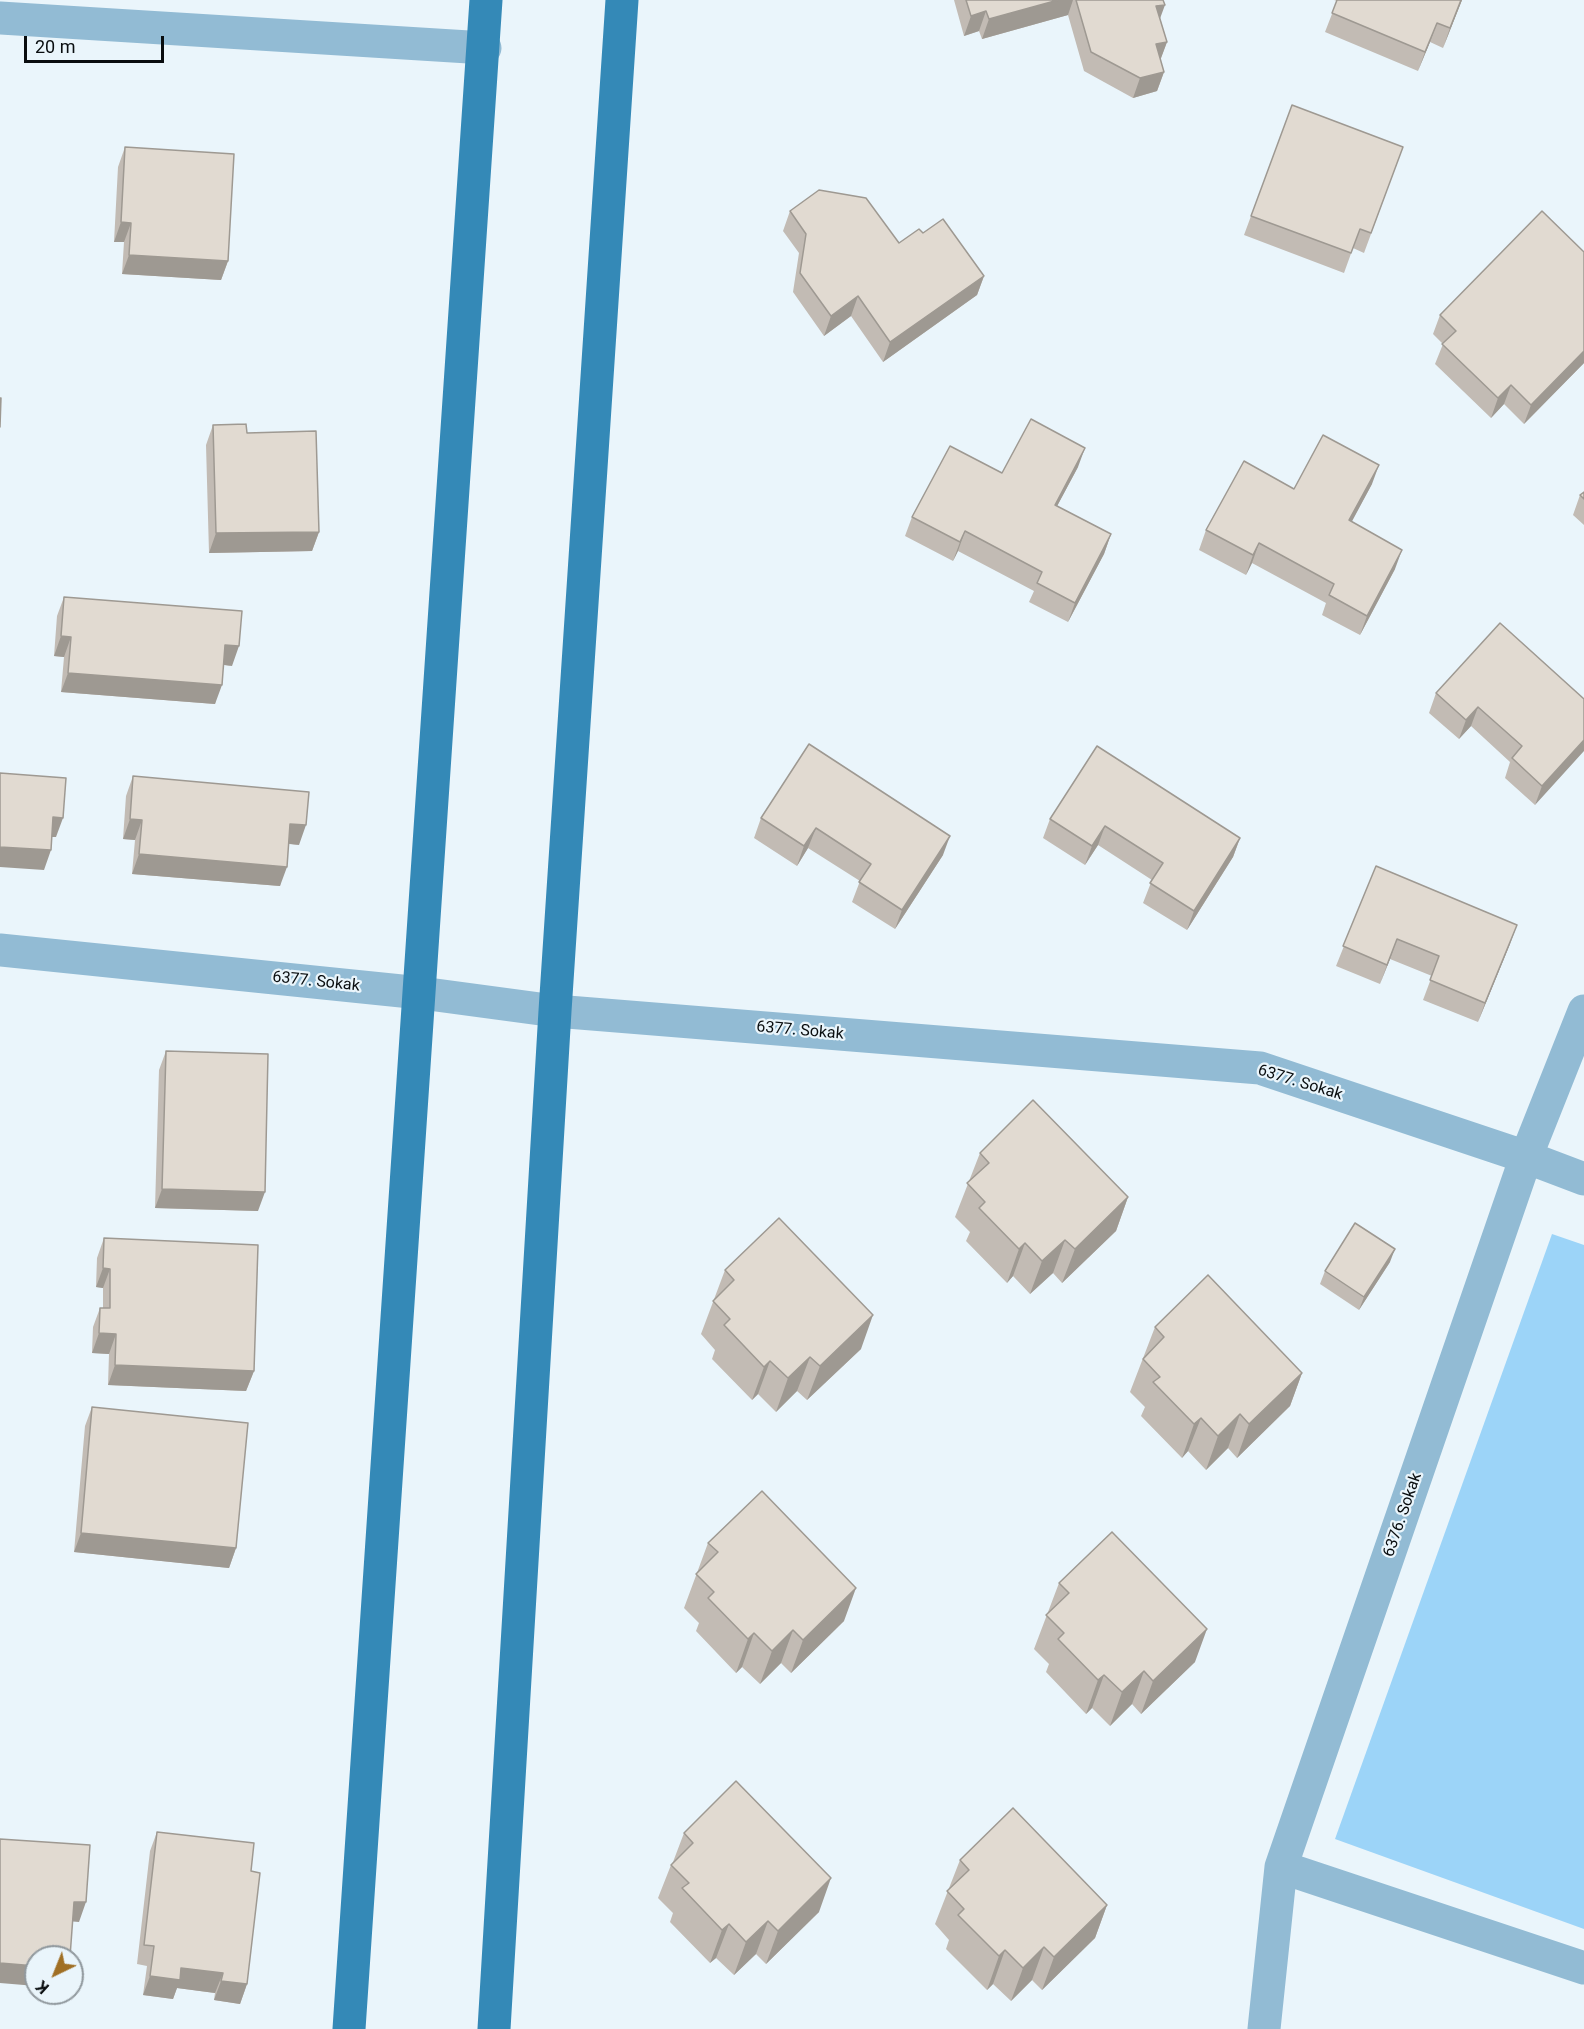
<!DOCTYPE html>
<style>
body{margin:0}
#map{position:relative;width:1584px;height:2029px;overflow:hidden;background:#eaf5fb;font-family:Roboto,sans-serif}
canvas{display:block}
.north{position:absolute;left:24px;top:1945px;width:60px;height:60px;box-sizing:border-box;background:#eaf5fb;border:2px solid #90989d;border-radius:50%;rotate:223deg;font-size:16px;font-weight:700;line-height:24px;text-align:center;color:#090d0f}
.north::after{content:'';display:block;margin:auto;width:21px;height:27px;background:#a06f24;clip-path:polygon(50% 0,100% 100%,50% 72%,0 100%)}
.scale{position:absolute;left:24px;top:36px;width:140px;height:27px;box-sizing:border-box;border:3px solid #090d0f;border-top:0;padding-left:8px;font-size:18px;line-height:21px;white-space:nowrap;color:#090d0f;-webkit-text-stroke:4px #eaf5fb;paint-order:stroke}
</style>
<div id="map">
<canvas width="1584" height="2029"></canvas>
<div class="north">K</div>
<div class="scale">20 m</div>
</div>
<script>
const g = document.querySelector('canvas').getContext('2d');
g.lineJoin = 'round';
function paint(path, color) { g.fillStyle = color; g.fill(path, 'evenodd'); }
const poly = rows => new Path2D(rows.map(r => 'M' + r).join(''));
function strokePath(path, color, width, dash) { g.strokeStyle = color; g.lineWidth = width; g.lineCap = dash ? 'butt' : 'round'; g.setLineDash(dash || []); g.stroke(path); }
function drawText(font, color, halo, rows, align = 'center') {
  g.font = font + ' Roboto,sans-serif'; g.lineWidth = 4.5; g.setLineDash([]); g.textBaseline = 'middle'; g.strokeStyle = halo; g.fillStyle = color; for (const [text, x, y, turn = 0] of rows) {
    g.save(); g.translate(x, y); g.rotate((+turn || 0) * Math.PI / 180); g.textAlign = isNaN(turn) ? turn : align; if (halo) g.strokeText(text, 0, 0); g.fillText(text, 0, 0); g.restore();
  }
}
paint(poly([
 [1552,1234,1584,1245,1584,1929,1335,1839]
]), '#9cd4f8');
strokePath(poly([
 [0,18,485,48],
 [0,950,421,993,555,1011,1260,1068,1526,1157,1584,1179],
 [1281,1867,1584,1968],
 [1264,2029,1281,1867,1526,1157,1584,1011]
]), '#92bbd4', 33);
strokePath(poly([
 [349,2029,486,0],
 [494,2029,555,1011,622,0]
]), '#3489b7', 33);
paint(poly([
 [954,0,1163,0,1160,18,1167,42,1160,60,1164,72,1157,91,1133,98,1084,71,1068,15,982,39,979,31,964,36],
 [1334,0,1462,0,1443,48,1430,42,1418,71,1325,32,1337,1],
 [1292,105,1403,147,1364,253,1353,248,1344,273,1244,235],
 [125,147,228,261,221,280,122,274,124,242,114,242,118,167],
 [790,211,899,243,923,233,984,276,977,295,883,362,851,316,824,336,793,292,799,253,783,231],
 [1440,315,1584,363,1524,424,1504,404,1491,418,1435,364,1443,344,1433,334],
 [213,425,247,433,319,532,312,551,209,553,206,445],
 [1078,467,1057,506,1111,534,1104,554,1068,622,1029,602,1034,591,958,551,953,561,905,536,912,517,1002,473],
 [1372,484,1351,522,1395,569,1360,635,1322,615,1326,603,1252,563,1246,575,1199,550,1206,530,1294,489],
 [1584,492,1584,525,1573,515,1580,495],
 [64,597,232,666,224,665,215,704,61,692,64,657,54,656,57,616],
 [1436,693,1584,699,1535,805,1505,778,1510,762,1471,726,1459,739,1429,713],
 [809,744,943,855,895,929,852,902,860,881,808,848,797,866,754,838,761,818],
 [133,776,299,845,289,844,280,886,132,874,135,840,123,839,126,796],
 [1050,819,1240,838,1233,857,1187,930,1143,903,1152,880,1098,845,1085,865,1043,838],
 [1376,866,1510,944,1478,1022,1423,1000,1432,976,1390,959,1380,984,1336,966],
 [166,1051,258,1211,155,1208,159,1070],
 [980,1153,1128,1197,1116,1231,1062,1283,1053,1273,1030,1294,1013,1276,1007,1283,966,1241,970,1232,955,1217],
 [104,1238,254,1371,246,1391,108,1385,109,1354,92,1353,93,1327,100,1308,103,1308,103,1288,96,1287,97,1258],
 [1390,1262,1359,1310,1320,1284,1325,1271],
 [725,1270,861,1349,807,1400,797,1391,776,1412,758,1394,752,1400,712,1359,715,1350,701,1334],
 [1155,1327,1302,1373,1290,1406,1237,1458,1228,1448,1206,1470,1188,1451,1182,1458,1141,1416,1145,1407,1130,1392],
 [92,1407,236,1548,229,1568,74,1552,85,1426],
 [708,1543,844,1621,791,1673,781,1663,760,1684,742,1667,736,1673,696,1631,699,1623,684,1608],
 [1059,1583,1195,1662,1141,1714,1132,1704,1110,1726,1092,1708,1086,1714,1046,1672,1049,1664,1034,1649],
 [157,1832,251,1871,247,1984,240,2004,214,2000,215,1993,177,1988,173,1999,143,1995,147,1966,137,1964,150,1851],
 [684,1833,819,1912,766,1964,756,1954,734,1975,716,1958,710,1963,670,1922,673,1913,658,1898,671,1865,673,1862],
 [960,1860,1107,1905,1095,1938,1042,1990,1032,1980,1011,2001,993,1984,987,1990,946,1949,949,1940,935,1924]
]), '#c2bbb4');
paint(poly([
 [1058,0,1073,0,1068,15,982,39,989,19],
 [1461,0,1462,0,1443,48,1450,28],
 [1165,5,1158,24,1156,6],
 [986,11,979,31,964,36,971,16],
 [1437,23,1430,42,1418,71,1425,52],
 [1167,42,1160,61,1156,44],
 [1164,72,1157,91,1133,98,1140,78],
 [121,222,131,223,124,242,114,242],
 [129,255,228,261,221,280,122,274],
 [984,276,977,295,883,362,890,342],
 [858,296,851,316,824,336,831,316],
 [1584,351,1584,363,1524,424,1531,405],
 [1511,385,1504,404,1491,418,1498,398],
 [1085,448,1078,467,1047,525,1055,505],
 [1379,465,1372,484,1342,540,1349,520],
 [965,531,958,551,953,561,960,542],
 [319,532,312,551,209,553,216,533],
 [1111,534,1104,554,1068,622,1075,603],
 [1259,543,1252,563,1246,575,1253,555],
 [1402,550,1395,569,1360,635,1367,616],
 [61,636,71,637,64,657,54,656],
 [225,645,239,646,232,666,218,664],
 [68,673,222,685,215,704,61,692],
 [1478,707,1471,726,1459,739,1466,720],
 [1584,740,1584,751,1535,805,1542,786],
 [53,817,63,818,56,837,46,837],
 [130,819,142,820,135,840,123,839],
 [290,824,306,825,299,845,283,843],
 [1105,826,1098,845,1085,865,1092,846],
 [816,828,808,848,797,866,804,846],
 [950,836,943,855,895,929,902,910],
 [1240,838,1233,857,1187,930,1194,911],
 [0,847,51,850,44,870,0,867],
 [139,854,287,867,280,886,132,874],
 [1517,925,1510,944,1478,1022,1485,1003],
 [1397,939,1390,959,1380,984,1387,965],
 [162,1189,265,1192,258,1211,155,1208],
 [1128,1197,1116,1231,1062,1283,1075,1249],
 [1065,1240,1053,1273,1030,1294,1042,1261],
 [1025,1243,1013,1276,1007,1283,1019,1249],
 [1395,1249,1390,1262,1359,1310,1364,1297],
 [103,1268,110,1269,103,1288,96,1287],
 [873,1315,861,1349,807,1400,820,1366],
 [99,1333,116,1334,109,1354,92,1353],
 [810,1357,797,1391,776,1412,788,1378],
 [770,1361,758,1394,752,1400,764,1367],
 [115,1365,254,1371,246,1391,108,1385],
 [1302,1373,1290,1406,1237,1458,1249,1424],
 [1240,1414,1228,1448,1206,1470,1218,1436],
 [1201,1418,1188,1451,1182,1458,1194,1424],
 [81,1533,236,1548,229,1568,74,1552],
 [856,1588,844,1621,791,1673,803,1640],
 [1207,1629,1195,1662,1141,1714,1153,1681],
 [793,1630,781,1663,760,1684,772,1651],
 [754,1633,742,1667,736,1673,748,1639],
 [1144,1671,1132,1704,1110,1726,1122,1692],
 [1104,1675,1092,1708,1086,1714,1098,1680],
 [831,1878,819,1912,766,1964,778,1931],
 [74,1902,86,1902,79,1922,67,1921],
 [1107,1905,1095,1938,1042,1990,1054,1957],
 [768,1921,756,1954,734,1975,746,1942],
 [729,1924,716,1958,710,1963,722,1930],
 [1044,1947,1032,1980,1011,2001,1023,1968],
 [1005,1950,993,1984,987,1990,999,1956],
 [0,1963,36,1966,36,1986,0,1983],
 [181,1968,223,1973,215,1993,177,1988,173,1999,143,1995,150,1976],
 [221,1981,247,1984,240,2004,214,2000]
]), '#9e9992');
const building = poly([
 [966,0,1058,0,989,19,986,11,971,16,966,0],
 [1076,0,1163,0,1165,5,1156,6,1167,42,1156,44,1164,72,1140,78,1091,52,1076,0],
 [1337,0,1461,0,1450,28,1437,23,1425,52,1332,13,1337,0],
 [1292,105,1403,147,1371,233,1360,229,1351,253,1251,216,1292,105],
 [125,147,234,154,228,261,129,255,131,223,121,222,125,147],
 [819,190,866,198,899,243,919,229,923,233,943,219,984,276,890,342,858,296,831,316,800,273,806,234,790,211,819,190],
 [1542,211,1584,252,1584,351,1531,405,1511,385,1498,398,1442,344,1456,331,1440,315,1542,211],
 [0,398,1,398,0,427,0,398],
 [1031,419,1085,448,1055,505,1111,534,1075,603,1037,583,1042,572,965,531,960,542,912,517,950,446,1002,473,1031,419],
 [246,424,247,433,316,431,319,532,216,533,213,425,246,424],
 [1323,435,1379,465,1349,520,1402,550,1367,616,1329,595,1334,584,1259,543,1253,555,1206,530,1244,461,1294,489,1323,435],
 [1584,492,1584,499,1580,495,1584,492],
 [64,597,242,611,239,646,225,645,222,685,68,673,71,637,61,636,64,597],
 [1500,623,1584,699,1584,740,1542,786,1512,758,1522,746,1478,707,1466,720,1436,693,1500,623],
 [809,744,950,836,902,910,859,882,871,864,816,828,804,846,761,818,809,744],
 [1097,746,1240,838,1194,911,1150,883,1163,863,1105,826,1092,846,1050,819,1097,746],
 [0,773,66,778,63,818,53,817,51,850,0,847,0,773],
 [133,776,309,792,306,825,290,824,287,867,139,854,142,820,130,819,133,776],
 [1376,866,1517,925,1485,1003,1430,980,1439,956,1397,939,1387,965,1343,946,1376,866],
 [166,1051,268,1054,265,1192,162,1189,166,1051],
 [1033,1100,1128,1197,1075,1249,1065,1240,1042,1261,1025,1243,1019,1249,979,1208,985,1202,967,1183,989,1163,980,1153,1033,1100],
 [779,1218,873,1315,820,1366,810,1357,788,1378,770,1361,764,1367,724,1325,730,1319,713,1301,734,1280,725,1270,779,1218],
 [1355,1223,1395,1249,1364,1297,1325,1271,1355,1223],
 [104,1238,258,1245,254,1371,115,1365,116,1334,99,1333,100,1308,110,1308,110,1269,103,1268,104,1238],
 [1208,1275,1302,1373,1249,1424,1240,1414,1218,1436,1201,1418,1194,1424,1153,1382,1160,1377,1143,1359,1164,1337,1155,1327,1208,1275],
 [92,1407,248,1423,236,1548,81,1533,92,1407],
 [762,1491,856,1588,803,1640,793,1630,772,1651,754,1633,748,1639,708,1598,714,1592,696,1574,718,1552,708,1543,762,1491],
 [1112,1532,1207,1629,1153,1681,1144,1671,1122,1692,1104,1675,1098,1680,1058,1639,1064,1633,1046,1615,1069,1593,1059,1583,1112,1532],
 [736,1781,831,1878,778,1931,768,1921,746,1942,729,1924,722,1930,682,1888,689,1883,671,1865,693,1843,684,1833,736,1781],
 [1013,1808,1107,1905,1054,1957,1044,1947,1023,1968,1005,1950,999,1956,958,1915,964,1909,947,1891,969,1870,960,1860,1013,1808],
 [157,1832,254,1843,251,1871,260,1873,247,1984,221,1981,223,1973,181,1968,180,1980,150,1976,154,1946,144,1945,157,1832],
 [0,1839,90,1845,86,1902,74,1902,70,1957,36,1957,36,1966,0,1963,0,1839]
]);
paint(building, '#e1dad1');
strokePath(building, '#9e9992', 1.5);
drawText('16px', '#090d0f', '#eaf5fb', [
 ["6377. Sokak",316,982,6],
 ["6377. Sokak",800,1031,5],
 ["6377. Sokak",1300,1083,17],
 ["6376. Sokak",1403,1515,-71]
]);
</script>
